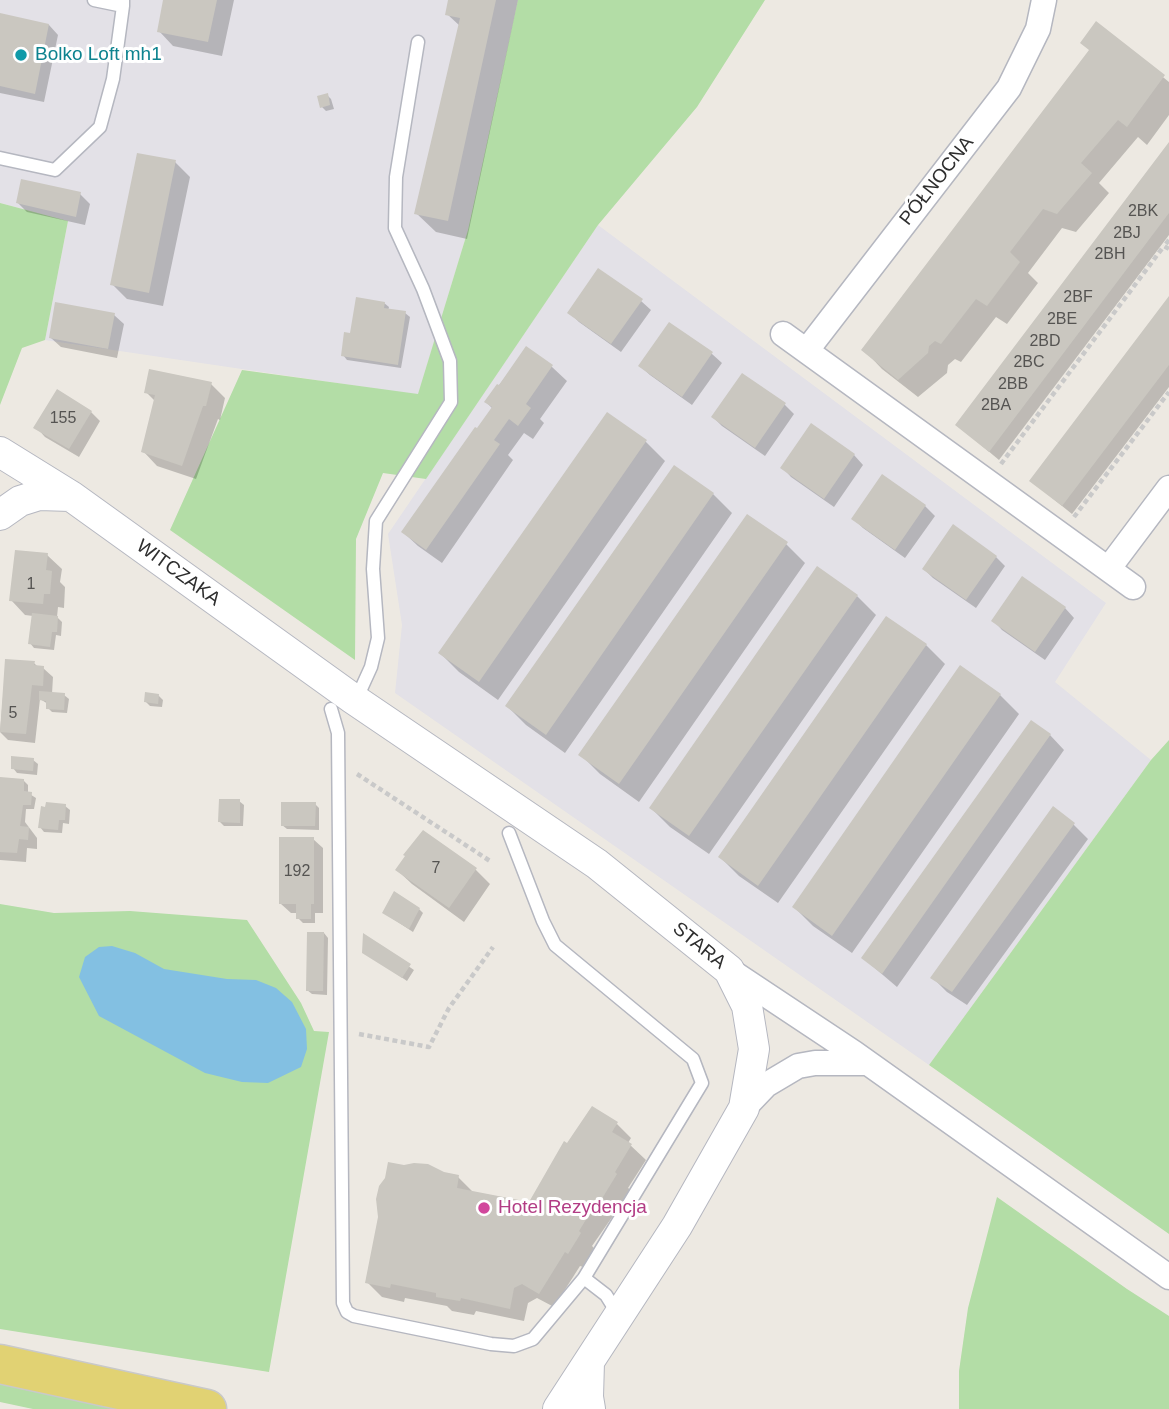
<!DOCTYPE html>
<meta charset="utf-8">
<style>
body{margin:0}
canvas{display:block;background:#ede9e2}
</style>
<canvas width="1169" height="1409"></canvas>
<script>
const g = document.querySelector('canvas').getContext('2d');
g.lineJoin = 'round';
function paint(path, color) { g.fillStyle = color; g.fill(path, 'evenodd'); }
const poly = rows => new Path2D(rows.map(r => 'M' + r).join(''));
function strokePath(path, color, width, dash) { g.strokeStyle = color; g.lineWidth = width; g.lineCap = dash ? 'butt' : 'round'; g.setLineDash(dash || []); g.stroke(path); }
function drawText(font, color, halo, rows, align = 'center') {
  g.font = font + ' Helvetica,sans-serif'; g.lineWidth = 6; g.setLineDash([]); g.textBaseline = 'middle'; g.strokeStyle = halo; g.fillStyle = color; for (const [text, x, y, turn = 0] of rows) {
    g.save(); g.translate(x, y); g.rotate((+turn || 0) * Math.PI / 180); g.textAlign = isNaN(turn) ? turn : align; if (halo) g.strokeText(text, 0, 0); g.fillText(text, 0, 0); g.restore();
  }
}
paint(poly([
 [0,0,518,0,468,230,418,395,45,340,68,221,0,203],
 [598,225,1106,603,1055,682,1151,760,929,1065,395,693,402,625,388,534]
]), '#e3e1e7');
paint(poly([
 [518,0,765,0,697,107,598,225,426,479,383,473,356,539,355,660,170,530,242,370,418,394,468,230],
 [0,203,68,221,45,340,22,348,0,405],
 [1169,740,1169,1234,929,1065,1151,760],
 [0,904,54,913,130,911,247,920,301,1003,314,1031,329,1032,269,1372,0,1329],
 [997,1197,1127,1289,1169,1316,1169,1409,959,1409,959,1371,968,1308],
 [0,1383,126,1409,33,1409,0,1402]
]), '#b3dda6');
paint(poly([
 [112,946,135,953,164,969,227,979,256,980,276,988,292,1002,306,1029,307,1049,301,1067,268,1083,242,1082,205,1073,99,1016,79,977,85,957,99,947]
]), '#83c0e2');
paint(poly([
 [165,0,234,0,222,56,173,46,159,31],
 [450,0,518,0,467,239,436,232,416,213,460,26,447,14],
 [0,15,49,25,58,35,44,102,0,93],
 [1096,23,1169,82,1169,115,1147,145,1138,137,1099,183,1109,193,1076,232,1062,228,1028,273,1038,283,1007,324,996,317,961,362,955,359,948,365,947,373,918,397,882,369,863,349,1091,51],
 [327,95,331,99,334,109,326,111,322,107],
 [1169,145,1169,235,999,460,957,425],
 [175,162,190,177,163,306,127,299,112,284],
 [80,194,90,204,85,225,27,212,18,203],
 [1169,299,1169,387,1072,514,1031,481],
 [641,301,651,310,621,352,579,322,570,313],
 [384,303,389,307,388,311,405,313,410,317,401,368,347,360,343,355],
 [114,315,124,324,117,358,61,347,51,338],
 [670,324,712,354,722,363,692,405,650,375,640,366],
 [527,349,552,367,567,381,540,419,544,423,533,439,524,433,508,455,513,460,442,563,418,546,403,532,493,409,486,402],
 [742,375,785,405,794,414,765,456,722,426,713,417],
 [211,384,225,398,220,420,218,419,196,479,157,466,143,451,155,401,146,392],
 [91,412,100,421,79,457,45,437,36,427],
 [607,414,646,442,665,461,498,700,459,672,440,653],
 [854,455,863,465,834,507,791,477,782,467],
 [713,494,732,513,565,753,526,725,507,706],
 [925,506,935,516,905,558,863,528,853,518],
 [786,544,805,563,639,802,600,774,581,755],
 [47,555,62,569,60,582,65,587,64,608,58,607,57,617,62,622,61,636,56,635,54,650,34,648,30,643,33,616,25,615,11,600],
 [996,557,1005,566,976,608,933,578,924,569],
 [857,596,876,615,709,854,670,827,651,808],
 [1065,608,1074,618,1045,660,1002,630,993,620],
 [926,645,945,664,778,903,739,876,720,857],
 [6,661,34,663,38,667,43,668,53,677,52,694,64,695,69,699,67,713,52,712,48,708,48,704,40,699,35,743,8,740,0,732],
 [158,695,163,700,162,707,150,706,146,702],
 [1000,695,1019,714,852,953,813,926,794,907],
 [1050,735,1064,750,897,987,863,958],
 [33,760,38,764,37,775,17,773,13,768],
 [0,779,24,781,28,785,28,793,36,798,34,809,26,809,25,822,37,838,37,849,27,848,26,862,0,860],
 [239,801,244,805,243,826,224,826,220,822],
 [315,804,319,808,319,830,287,829,282,825],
 [65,806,70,810,69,824,63,823,62,833,44,832,40,827],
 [1073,824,1088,839,967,1005,947,992,932,977],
 [423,832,476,870,490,884,464,922,412,884,397,870],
 [313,839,323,848,323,913,315,913,315,923,303,923,298,918,298,913,291,913,281,904],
 [419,909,423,913,413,932,384,913],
 [324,933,328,938,327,995,312,994,307,990],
 [364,936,414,970,407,981,364,952],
 [617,1124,631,1138,628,1143,646,1160,628,1188,631,1190,592,1246,595,1249,583,1267,580,1266,554,1307,537,1298,528,1303,524,1321,476,1311,474,1315,452,1311,447,1306,405,1298,404,1302,382,1297,367,1282,443,1174,458,1177,473,1192,530,1204,567,1145]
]), '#0003');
paint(poly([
 [163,0,217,0,208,42,157,32],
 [448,0,496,0,448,221,414,214,460,18,445,15],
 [0,13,49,24,35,94,0,86],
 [1096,21,1165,75,1127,127,1118,120,1081,163,1092,173,1057,214,1043,209,1010,252,1020,262,987,306,976,299,941,344,935,341,929,346,928,353,898,380,861,350,1089,50,1080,43],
 [328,93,330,105,320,108,317,96],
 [1169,142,1169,213,989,452,955,425],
 [137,153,176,160,149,293,110,285],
 [21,179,81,192,76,217,16,203],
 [598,268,643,299,611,344,567,313],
 [1169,296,1169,365,1062,506,1029,481],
 [356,297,385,302,384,308,406,311,398,365,341,356,344,332,350,333],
 [55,302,115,313,108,349,49,338],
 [669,322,713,352,682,397,638,366],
 [526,346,553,365,526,404,531,408,518,426,509,419,494,440,500,444,426,550,401,532,475,427,477,428,492,407,484,402,497,384,499,385],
 [149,369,212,382,206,406,203,406,182,466,141,452,155,395,144,393],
 [742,373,786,403,755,448,711,417],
 [57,389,92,411,69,449,33,428],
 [607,412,647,440,479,682,438,653],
 [811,423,855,454,824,499,780,468],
 [674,465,714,493,546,735,505,706],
 [882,474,926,505,895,550,851,519],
 [747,514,788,542,619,784,578,755],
 [953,524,997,556,966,600,922,569],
 [15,550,48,553,46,570,52,571,50,594,44,594,43,604,9,601],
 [817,566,858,595,689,836,649,808],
 [1022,576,1066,607,1035,652,991,621],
 [32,613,58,616,57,632,52,632,50,647,28,644],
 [886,616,927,644,758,886,718,857],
 [5,659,35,661,34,665,44,666,43,686,32,685,26,734,0,732],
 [960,665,1001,694,832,936,792,907],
 [39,691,65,693,64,710,46,709,46,701,39,700],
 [145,692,159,694,158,704,144,702],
 [1031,720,1051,734,882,974,861,958],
 [11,756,34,758,33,771,11,769],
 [0,777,24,779,24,791,32,792,31,805,23,805,20,826,29,827,28,840,19,839,17,853,0,852],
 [219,799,240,799,240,823,218,822],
 [46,802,66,804,65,820,59,820,58,830,38,828,41,806,45,807],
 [281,802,316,802,315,826,281,826],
 [1053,806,1075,823,952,992,930,978],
 [423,830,477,868,449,908,395,870,405,856,403,855],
 [279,837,314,837,314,904,311,904,311,919,296,919,296,904,279,904],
 [394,891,420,908,409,929,382,913],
 [307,932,324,932,323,991,306,991],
 [363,933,411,964,402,978,362,953],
 [592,1106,618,1122,612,1132,632,1144,615,1172,617,1174,598,1205,596,1203,579,1231,581,1233,568,1254,565,1252,539,1294,522,1284,514,1288,510,1309,461,1298,460,1301,436,1297,436,1293,391,1284,390,1288,365,1283,378,1217,376,1199,379,1186,385,1178,388,1162,404,1165,414,1163,428,1164,444,1172,459,1175,457,1188,529,1202,564,1141,567,1143]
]), '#cac7c0');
const service = poly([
 [94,0,123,6,123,0],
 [0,158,55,170,100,127,113,79,123,6],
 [356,700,371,667,378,638,373,569,376,521,451,402,450,361,423,289,395,228,396,177,418,42],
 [331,709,338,733,343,1303,347,1312,354,1316,491,1344,514,1346,533,1339,584,1278,702,1083,693,1059,555,945,543,921,509,833],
 [584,1278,606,1295,616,1311,616,1316]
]);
const minor = poly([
 [783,334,1133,587],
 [807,350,1009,88,1038,29,1044,0],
 [1109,568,1169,488],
 [729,970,854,1053,1169,1277],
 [744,1108,766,1085,798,1066,815,1063,867,1063]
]);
const tertiary = poly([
 [0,452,71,496,352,698,597,864,729,970,747,1006,754,1049,744,1108,677,1226,558,1409],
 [0,515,20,501,39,495,71,496],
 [589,1362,588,1397,590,1409]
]);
const primary = poly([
 [0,1364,207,1409]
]);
strokePath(service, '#b5b7c0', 15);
strokePath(minor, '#b5b7c0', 27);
strokePath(tertiary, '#b5b7c0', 32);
strokePath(primary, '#c9c9c9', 41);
strokePath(poly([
 [1169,240,1164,246,1169,249],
 [1001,464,1164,246],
 [1074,517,1169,392],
 [357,774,490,861],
 [359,1034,429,1047,449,1008,493,947]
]), '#c9c9c9', 4.5, [5, 3.5]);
strokePath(service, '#fff', 12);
strokePath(minor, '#fff', 24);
strokePath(tertiary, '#fff', 30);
strokePath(primary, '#e1d273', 38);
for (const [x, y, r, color] of [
 [21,55,7,"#0f9aa8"],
 [484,1208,7,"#d1479c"]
]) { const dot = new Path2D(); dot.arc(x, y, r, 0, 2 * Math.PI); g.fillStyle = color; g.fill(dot); strokePath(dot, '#fff', 2.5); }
drawText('16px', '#555452', null, [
 ["2BK",1143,212],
 ["2BJ",1127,234],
 ["2BH",1110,255],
 ["2BF",1078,298],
 ["2BE",1062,320],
 ["2BD",1045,342],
 ["2BC",1029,363],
 ["2BB",1013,385],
 ["2BA",996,406],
 ["155",63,419],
 ["1",31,585],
 ["5",13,714],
 ["7",436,869],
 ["192",297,872]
]);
drawText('19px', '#0d838f', '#fff', [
 ["Bolko Loft mh1",35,55]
], 'left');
drawText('19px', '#2e2e2e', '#fff', [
 ["PÓŁNOCNA",937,181,-52],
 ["WITCZAKA",178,573,36],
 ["STARA",699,946,39]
]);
drawText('19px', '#b23c85', '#fff', [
 ["Hotel Rezydencja",498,1208]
], 'left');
</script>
